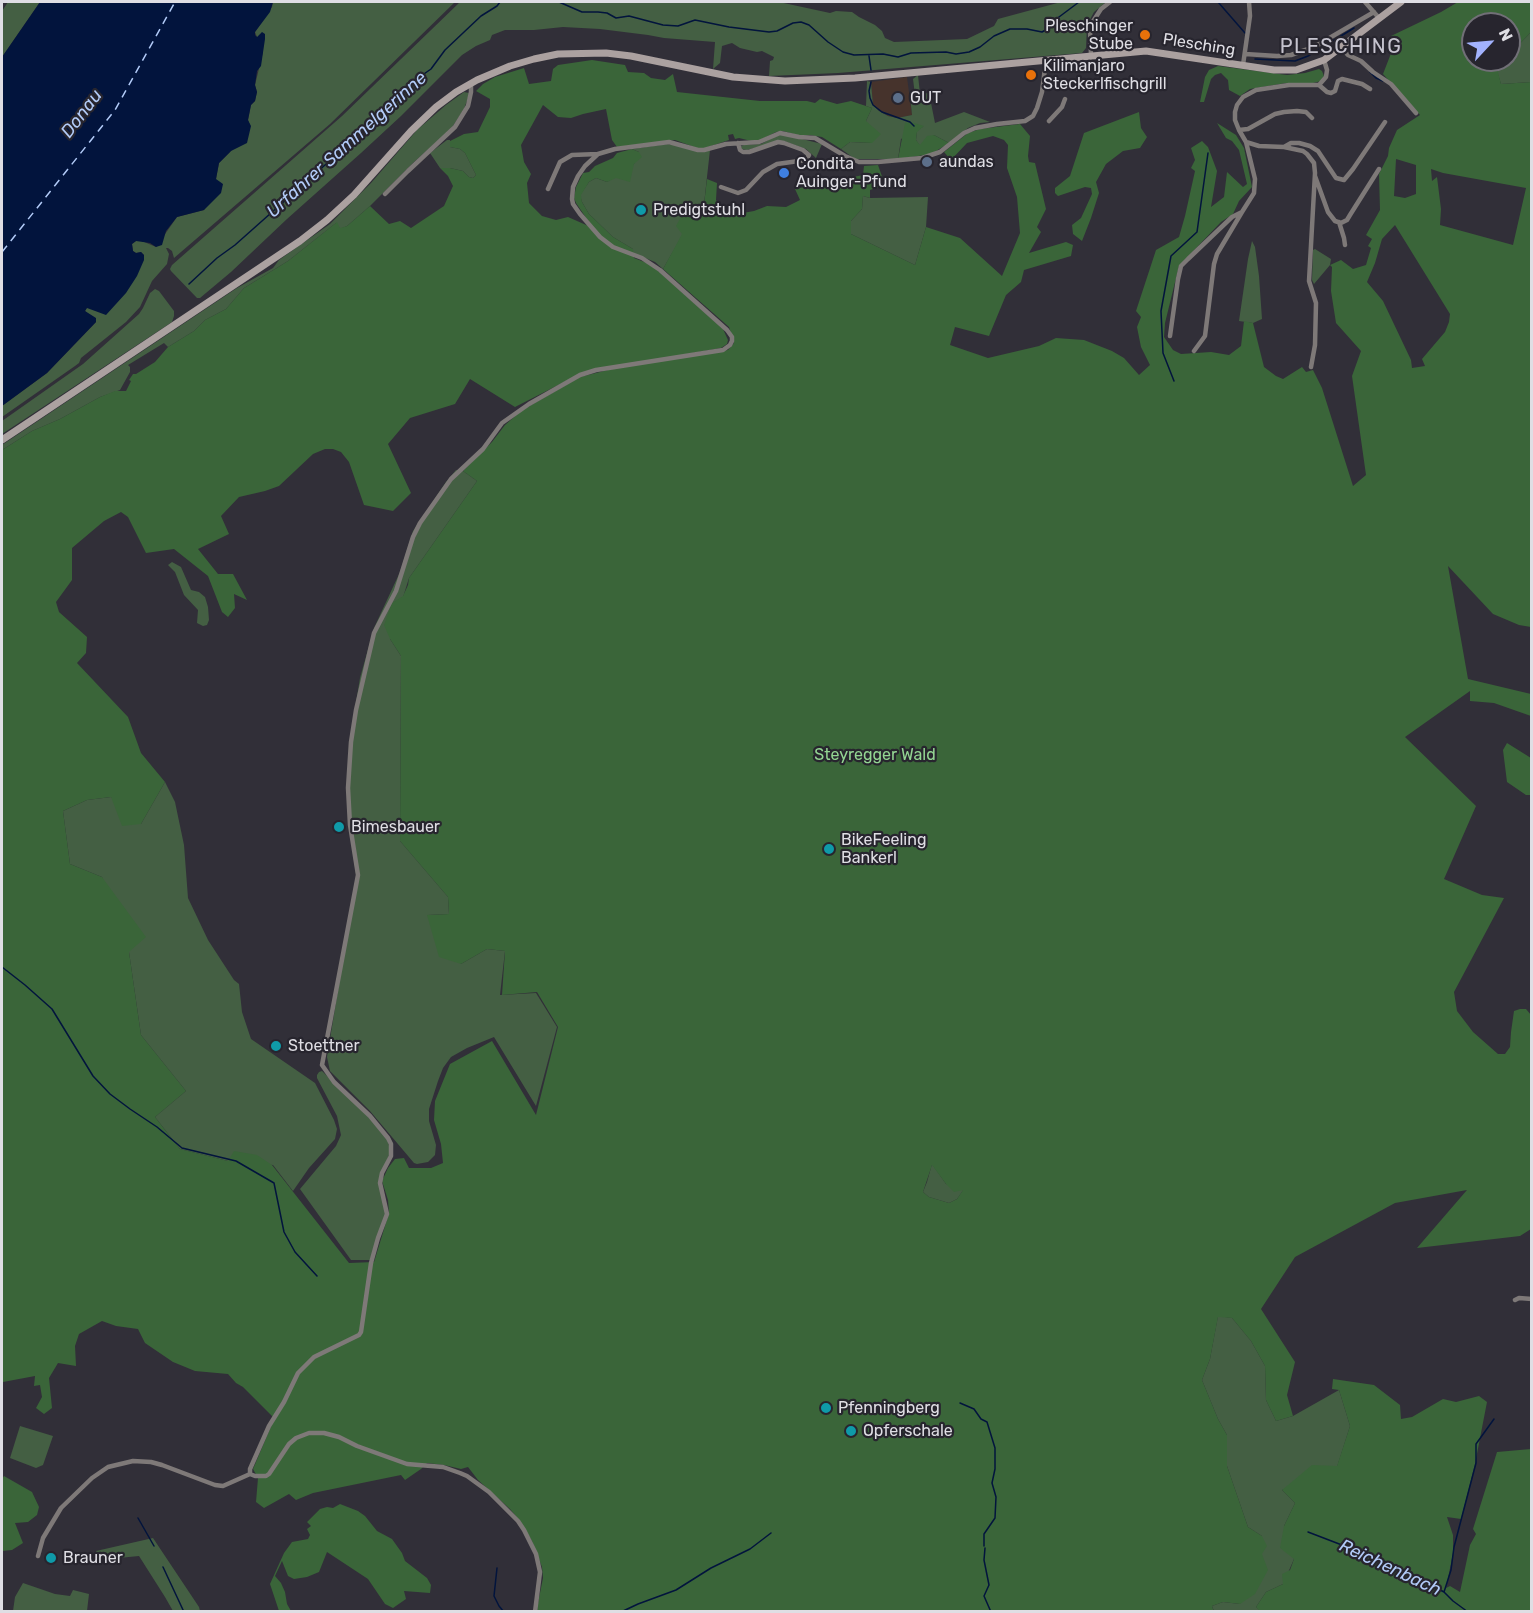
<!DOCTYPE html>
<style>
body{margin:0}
#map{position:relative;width:1533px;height:1613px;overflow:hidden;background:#312f38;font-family:Rubik,sans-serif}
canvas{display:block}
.frame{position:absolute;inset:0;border:3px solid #dfdee4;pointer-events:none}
.north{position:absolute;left:1461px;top:12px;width:60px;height:60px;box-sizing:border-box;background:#27252e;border:2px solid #716f77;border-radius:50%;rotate:64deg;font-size:16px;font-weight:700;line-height:24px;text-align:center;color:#dfdee4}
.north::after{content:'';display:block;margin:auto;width:21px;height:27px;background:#a2b2fd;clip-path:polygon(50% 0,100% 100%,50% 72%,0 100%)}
</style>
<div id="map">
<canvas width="1533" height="1613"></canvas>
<div class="frame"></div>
<div class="north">N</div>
</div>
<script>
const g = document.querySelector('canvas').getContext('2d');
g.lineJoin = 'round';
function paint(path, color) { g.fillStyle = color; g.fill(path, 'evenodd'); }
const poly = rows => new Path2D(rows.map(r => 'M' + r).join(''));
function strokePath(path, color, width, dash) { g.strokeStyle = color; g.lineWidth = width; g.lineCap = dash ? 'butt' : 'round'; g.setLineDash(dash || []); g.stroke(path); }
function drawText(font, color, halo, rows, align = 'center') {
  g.font = font + ' Rubik,sans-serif'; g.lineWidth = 4.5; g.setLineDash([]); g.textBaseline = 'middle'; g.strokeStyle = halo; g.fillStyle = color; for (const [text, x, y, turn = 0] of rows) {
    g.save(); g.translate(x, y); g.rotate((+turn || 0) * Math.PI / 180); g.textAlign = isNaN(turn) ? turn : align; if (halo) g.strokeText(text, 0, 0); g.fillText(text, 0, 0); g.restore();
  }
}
paint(poly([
 [907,77,912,115,897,118,888,116,873,105,871,82]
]), '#46332c');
paint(poly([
 [8,2,40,2,2,57,2,11],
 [273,2,455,2,330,124,174,258,172,251,168,248,166,248,169,254,167,264,152,281,140,307,126,322,81,358,79,363,75,366,2,417,2,406,47,373,96,322,85,311,87,307,144,255,141,252,136,253,133,251,132,244,136,241,142,241,156,247,177,217,204,210,216,179,219,163,231,151,250,126,248,120,251,105,255,101,257,92,255,85,263,52,255,32,272,7],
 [460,2,779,2,830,13,836,11,852,12,859,17,875,25,882,31,885,38,894,42,967,39,994,26,998,19,1061,2,1106,2,1094,12,1087,25,1086,48,1082,53,838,73,769,76,770,61,773,60,774,57,762,51,757,52,740,48,732,43,722,46,720,63,713,69,715,42,664,38,648,35,600,29,563,27,534,30,505,30,492,35,490,40,476,46,462,55,401,116,361,153,287,219,231,272,200,298,197,298,171,271,170,269,172,265,342,116],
 [1531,32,1531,82,1501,84,1496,68,1504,60,1509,60,1509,55],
 [918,75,920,94,929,93,935,123,964,112,990,122,980,123,968,128,949,143,934,135,920,146,916,140,917,131,924,126,901,139,898,159,855,159,841,149,850,142,872,143,866,121,872,108,866,106,867,81,871,82,873,105,879,111,888,116,897,118,912,115,910,96,915,95,913,79],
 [464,92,469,93,468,98,464,109,451,129,414,162,370,206,347,226,340,229,336,223,288,261,244,288,226,309,205,320,194,331,168,347,164,343,128,365,130,367,130,372,120,390,100,397,60,419,32,431,2,450,2,445,237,288,273,268,279,260,330,224,371,183,417,130,446,105],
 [782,134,822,144,816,158,806,149,784,141,747,150,742,149,741,146,744,145,761,144,774,137],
 [447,140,450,140,450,147,460,149,465,153,476,175,473,178,469,177,463,171,450,168,440,168,430,153],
 [667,144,710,150,703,213,689,205,683,234,663,269,655,262,633,253,633,249,613,237,589,214,582,202,580,195,589,182,596,178,607,182,634,164,639,152,632,149],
 [863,196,870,198,928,197,926,227,915,265,851,234,851,221,862,209],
 [1252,241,1255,247,1259,276,1262,319,1253,323,1239,321,1248,259],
 [1315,249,1331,259,1330,265,1314,284,1312,280,1313,250],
 [155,289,159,291,174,311,174,316,172,322,2,434,2,421,83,364,139,314,143,308,150,293],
 [456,470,463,471,477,481,409,578,390,639,401,656,400,841,448,897,449,914,428,915,461,964,487,949,505,951,500,995,536,993,557,1027,536,1106,494,1037,467,1048,451,1057,443,1068,438,1081,429,1109,429,1121,436,1145,435,1155,428,1162,417,1164,414,1163,370,1111,330,1071,327,1057,356,881,356,874,348,822,349,745,360,678,374,628,400,572,413,531,446,482],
 [172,562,181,567,191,590,199,592,205,597,208,607,209,620,207,625,203,626,197,623,198,610,184,595,175,572,168,565],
 [165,782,175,802,184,845,188,898,208,940,234,980,239,984,242,1012,251,1039,315,1083,334,1120,337,1129,335,1139,309,1168,293,1191,273,1165,228,1161,180,1149,155,1117,186,1091,141,1035,129,952,102,877,70,864,63,811,87,800,111,797,141,824],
 [322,1071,363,1111,388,1139,390,1153,379,1178,386,1215,370,1260,351,1260,300,1189,336,1146,341,1135,337,1116,317,1078,317,1075,319,1072],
 [932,1164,946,1184,964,1189,957,1199,949,1203,929,1197,923,1192,927,1182],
 [1218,1316,1232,1318,1251,1341,1265,1366,1266,1400,1276,1421,1293,1416,1339,1390,1350,1426,1337,1467,1282,1490,1295,1503,1284,1526,1294,1559,1283,1584,1266,1592,1256,1607,1261,1611,1214,1611,1212,1606,1223,1602,1240,1604,1262,1554,1262,1536,1248,1527,1227,1466,1227,1435,1218,1419,1202,1380,1210,1359],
 [20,1426,53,1436,43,1465,36,1468,10,1458],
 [153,1538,199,1607,200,1611,173,1611,165,1597,139,1556,98,1560,96,1551],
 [23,1583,55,1594,70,1596,73,1590,89,1594,87,1611,13,1611,15,1597]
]), '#445f43');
paint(poly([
 [1458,2,1531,2,1531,32,1509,55,1509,24,1473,24,1473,60,1504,60,1497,68,1501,84,1531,82,1531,627,1519,625,1493,614,1448,566,1468,679,1531,694,1531,716,1494,703,1470,701,1470,691,1405,737,1476,806,1444,879,1482,895,1504,898,1454,992,1457,1011,1473,1032,1498,1054,1505,1054,1510,1047,1511,1032,1514,1011,1520,1009,1526,1009,1531,1015,1531,1229,1520,1236,1417,1248,1467,1190,1395,1203,1295,1257,1261,1309,1295,1362,1287,1395,1293,1416,1276,1421,1266,1400,1265,1366,1251,1341,1232,1318,1218,1317,1210,1359,1202,1380,1218,1419,1227,1435,1227,1466,1248,1527,1262,1536,1267,1546,1262,1554,1268,1570,1255,1594,1240,1604,1223,1602,1212,1606,1214,1612,537,1611,538,1603,543,1578,542,1567,532,1541,520,1521,510,1509,478,1480,468,1467,461,1469,444,1465,427,1463,421,1469,405,1480,401,1475,313,1493,296,1500,289,1494,264,1508,256,1502,258,1478,253,1469,278,1410,273,1417,243,1387,236,1383,228,1374,195,1371,173,1362,145,1343,138,1329,116,1326,102,1321,79,1334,75,1346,76,1366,58,1363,49,1378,52,1408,44,1414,36,1408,42,1397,40,1385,34,1386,35,1376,3,1382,2,1401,2,450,32,431,60,419,100,397,115,391,126,391,131,381,129,380,133,374,136,374,155,362,168,347,194,331,205,320,226,309,244,288,288,261,337,222,340,228,347,226,370,206,389,224,400,221,411,228,444,206,453,186,448,176,440,168,450,168,463,171,469,177,473,178,476,175,465,153,460,149,450,147,450,141,464,134,478,132,490,107,490,99,476,91,483,84,495,77,524,68,529,84,551,81,553,69,558,65,592,60,625,65,628,72,644,73,651,78,665,80,673,74,677,92,760,101,807,101,815,103,820,99,837,104,851,101,872,108,866,121,881,134,872,143,850,142,841,149,822,137,810,135,801,136,783,131,776,132,758,141,751,141,739,138,735,139,733,134,728,135,729,140,705,148,697,148,675,140,617,147,612,140,606,109,583,114,571,118,558,117,543,105,521,145,524,162,531,174,527,183,529,203,542,216,556,220,568,217,593,228,576,203,574,198,576,187,583,173,589,172,595,166,613,158,617,153,632,149,639,152,642,157,634,164,630,182,616,178,607,182,596,178,589,182,581,195,582,202,589,214,613,237,633,249,634,258,647,263,656,269,723,329,728,340,727,344,721,348,654,360,576,376,515,407,470,379,455,404,410,418,388,444,411,493,393,511,364,505,349,462,341,452,333,449,325,449,313,454,279,486,265,491,239,497,221,516,229,534,198,549,218,574,233,574,247,600,234,594,235,608,228,617,222,612,208,576,174,549,146,553,128,517,121,512,104,521,72,548,72,580,56,602,59,612,87,637,86,653,77,663,128,717,141,753,165,782,141,824,122,826,111,797,87,800,63,811,70,864,102,877,146,937,129,952,141,1035,186,1091,155,1117,180,1149,228,1161,234,1151,257,1155,272,1165,349,1263,374,1262,389,1213,388,1200,382,1181,388,1168,395,1159,404,1158,409,1168,431,1168,443,1163,441,1144,434,1120,435,1101,450,1064,492,1041,536,1115,558,1027,537,992,502,995,505,951,487,949,461,964,439,957,427,915,449,914,448,897,400,841,401,656,390,639,384,625,392,603,403,596,408,585,409,578,477,481,463,471,492,442,505,425,521,411,580,377,612,369,728,350,734,343,729,327,663,269,682,234,676,226,688,204,703,213,707,179,717,183,716,200,722,211,731,215,754,211,767,206,786,207,800,200,795,189,863,175,864,166,878,165,885,185,870,190,870,198,863,196,862,209,851,221,851,234,915,265,926,227,960,238,1002,276,1020,233,1017,197,1007,168,1008,145,1004,140,993,136,967,143,951,160,944,152,968,133,980,129,1020,124,1030,136,1028,156,1029,162,1035,163,1046,209,1037,227,1041,232,1029,253,1066,242,1073,245,1071,256,1024,270,1021,282,1006,295,989,336,955,327,950,345,988,358,1039,346,1056,338,1084,340,1112,351,1124,358,1139,375,1150,365,1141,347,1137,327,1141,317,1136,311,1156,250,1179,237,1185,216,1195,171,1191,168,1195,160,1191,148,1202,141,1208,147,1217,171,1211,207,1224,197,1227,172,1243,187,1247,184,1239,150,1232,141,1226,138,1217,123,1236,135,1244,148,1252,187,1239,201,1233,214,1221,222,1179,266,1165,323,1164,337,1173,350,1181,354,1211,352,1229,355,1241,346,1244,321,1253,323,1264,367,1276,376,1283,379,1302,367,1306,372,1313,370,1322,388,1353,486,1366,475,1352,376,1361,351,1336,323,1331,291,1332,267,1330,265,1341,260,1353,269,1366,265,1371,248,1368,246,1372,239,1366,235,1380,210,1379,174,1388,156,1389,148,1397,130,1420,115,1383,74,1395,43,1391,36,1441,12],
 [1396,159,1416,165,1416,194,1405,198,1394,196],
 [1431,169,1443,173,1526,188,1513,245,1440,225,1441,209,1437,177,1432,181],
 [1395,225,1450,314,1449,322,1445,332,1422,359,1425,366,1412,368,1411,360,1383,301,1367,282,1375,263,1382,239],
 [932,1165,946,1184,954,1192,963,1190,957,1199,949,1203,929,1197,923,1192],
 [1218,66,1287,75,1305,73,1319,69,1322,71,1324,76,1321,81,1313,83,1286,83,1250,89,1240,96,1229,90,1228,80,1221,73,1215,75,1211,79,1204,102,1200,102,1205,77,1209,70],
 [1139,112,1141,128,1147,137,1140,148,1123,151,1106,164,1096,182,1099,193,1091,218,1082,241,1073,234,1072,225,1081,218,1092,194,1091,188,1085,187,1058,196,1055,193,1055,188,1070,176,1084,133],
 [911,122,924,126,917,132,916,140,920,145,927,136,934,135,949,143,933,153,925,155,898,159,905,123],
 [1507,743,1531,758,1531,795,1526,795,1507,782,1503,750],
 [1333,1379,1374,1385,1400,1405,1401,1419,1412,1417,1443,1399,1456,1402,1479,1396,1487,1402,1475,1464,1461,1519,1447,1517,1453,1535,1453,1553,1446,1588,1450,1586,1460,1592,1470,1545,1476,1534,1473,1529,1497,1452,1531,1449,1531,1611,1261,1612,1256,1607,1266,1592,1283,1584,1282,1574,1290,1570,1294,1559,1280,1548,1284,1526,1295,1503,1282,1490,1312,1465,1337,1466,1350,1426,1339,1390,1332,1389],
 [4,1476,32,1492,39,1507,37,1515,28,1522,15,1523,23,1543,12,1550,2,1551,2,1555,2,1479],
 [340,1504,358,1511,365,1516,377,1531,392,1539,402,1553,405,1561,427,1578,431,1585,430,1593,404,1591,406,1599,393,1608,385,1604,368,1579,327,1552,319,1572,307,1577,294,1579,288,1576,282,1561,275,1576,281,1583,285,1592,287,1604,291,1611,279,1611,270,1584,284,1553,292,1542,308,1539,310,1535,307,1529,311,1526,307,1522,320,1509,327,1507,333,1508]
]), '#3a6539');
paint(poly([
 [40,2,273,2,270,12,255,32,255,35,257,37,262,32,265,34,265,39,261,66,257,71,255,85,257,92,255,101,251,105,248,120,251,126,247,143,231,151,219,163,216,179,223,184,221,193,204,210,177,217,166,231,162,245,156,247,150,243,136,241,132,244,133,251,136,253,141,252,144,255,144,260,137,276,126,293,106,315,87,308,85,311,96,318,96,322,47,373,2,406,2,57]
]), '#02143d');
strokePath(poly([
 [559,2,582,12,598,12,607,13,616,18,629,16,663,25,678,26,695,20,729,27,769,32,777,31,793,23,801,22,809,25,828,42,843,52,854,55,883,54,898,57,911,53,946,52,956,54,969,52,980,47,994,36,1010,29,1027,29,1042,32,1051,27,1055,20,1079,2],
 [1218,2,1245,33],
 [869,56,871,70],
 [1255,59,1295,61,1308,56,1354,28],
 [1370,72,1376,78,1383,81],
 [871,82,869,91,870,98,873,105,882,112,910,122,914,126],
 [189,284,217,258,235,245,370,125,393,109,396,101,411,83,431,69,445,50,481,16,497,6,500,2],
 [1174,381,1163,353,1161,311,1171,256,1197,232,1208,153],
 [2,967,25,985,52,1009,93,1076,110,1094,130,1109,157,1127,182,1148,236,1161,274,1183,284,1232,295,1252,317,1276],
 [960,1403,974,1409,981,1419,987,1422,995,1448,995,1469,992,1483,996,1497,995,1518,984,1534,984,1546],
 [138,1518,154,1546],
 [1308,1532,1394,1565,1444,1592,1453,1601,1468,1612],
 [985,1548,984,1560,989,1585,984,1596,991,1612],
 [163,1567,184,1612],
 [497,1568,494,1596,499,1606,504,1612],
 [1444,1592,1451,1570,1454,1547,1476,1463,1476,1444,1494,1419],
 [621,1612,638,1604,676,1590,711,1568,750,1549,771,1533]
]), '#02143d', 1.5);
strokePath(poly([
 [2,252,115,110,175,2]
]), '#b2cbf8', 1.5, [8, 6]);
strokePath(poly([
 [1365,2,1379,18],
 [1341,47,1348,55,1361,61,1373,72,1391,84,1416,113],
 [1245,54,1277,56,1291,55,1314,47,1374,12],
 [1091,55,1090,30,1092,23,1101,9,1110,2],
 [1243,65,1250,16,1249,2],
 [1319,85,1327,92,1331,93,1335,91,1338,81,1342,79,1362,84,1370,89],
 [1049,121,1062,107,1065,99],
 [1239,130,1248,129,1275,114,1284,112,1297,111,1306,112,1312,118],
 [1284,147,1291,143,1299,143,1310,146,1318,151,1336,178,1344,180,1353,169,1385,122],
 [1315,176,1328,212,1335,221,1341,223,1347,220,1350,215,1379,169],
 [721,187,738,193,746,190,763,172,777,164,806,160,809,155,803,150,784,143,778,142,749,152,743,152,740,150,738,143],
 [548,189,560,162,572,155,598,154],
 [385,194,408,171,455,127,468,106,471,92,471,83],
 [1339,222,1344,238,1345,245],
 [1170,336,1178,279,1181,266,1188,259,1232,217,1242,212,1254,193,1255,179,1246,142],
 [1194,351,1205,336,1214,264,1217,254,1242,212],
 [1311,367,1315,345,1316,303,1309,281,1315,173,1314,163,1307,154,1303,151,1284,147,1259,146,1246,142,1239,130,1235,120,1235,112,1237,105,1243,97,1256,90,1289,85,1319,85,1326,77,1327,70,1324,60],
 [1515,1300,1519,1298,1532,1299],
 [250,1474,250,1469,269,1426,284,1402,298,1373,314,1357,359,1335,361,1332,371,1263,378,1238,387,1214,380,1183,382,1173,391,1156,391,1144,388,1138,370,1116,334,1082,322,1065,358,875,350,825,348,788,351,742,356,710,374,633,396,591,413,537,420,523,451,479,483,449,502,423,529,404,580,375,596,370,723,350,730,345,732,341,732,337,727,330,660,270,642,258,613,247,600,237,580,214,573,204,572,199,573,187,578,176,585,166,598,154,615,149,669,142,698,150,704,150,726,144,759,142,780,133,799,137,815,138,845,156,859,162,878,162,922,158,940,152,964,133,975,128,997,124,1025,121,1033,116,1037,108,1042,92,1046,60],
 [38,1556,43,1538,61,1508,92,1478,108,1467,133,1461,151,1462,162,1465,215,1485,223,1486,250,1474,255,1476,266,1476,269,1474,289,1444,296,1438,309,1433,324,1433,339,1437,357,1446,407,1464,443,1467,460,1473,467,1476,489,1492,518,1521,524,1530,536,1554,540,1572,535,1612]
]), '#7e7978', 4.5);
strokePath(poly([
 [2,440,300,241,327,220,354,195,411,131,436,107,456,92,477,80,510,66,534,59,558,54,606,53,631,56,733,77,785,81,855,78,1146,51,1274,70,1296,70,1324,60,1401,2]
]), '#aba1a0', 7);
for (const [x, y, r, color] of [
 [1145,35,6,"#e8710a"],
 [1031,75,6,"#e8710a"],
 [898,98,6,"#5c6f8a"],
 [927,162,6,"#5c6f8a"],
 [784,173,6,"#3f7fe0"],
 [641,210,6,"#0f9aa8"],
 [339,827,6,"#0f9aa8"],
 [829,849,6,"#0f9aa8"],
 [276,1046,6,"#0f9aa8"],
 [826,1408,6,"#0f9aa8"],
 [851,1431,6,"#0f9aa8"],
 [51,1558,6,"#0f9aa8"]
]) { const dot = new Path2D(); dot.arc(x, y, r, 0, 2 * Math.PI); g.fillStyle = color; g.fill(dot); strokePath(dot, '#27252e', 2); }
drawText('16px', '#dfdee4', '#27252e', [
 ["Pleschinger",1133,26,"right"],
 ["Stube",1133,44,"right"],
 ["Kilimanjaro",1043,66],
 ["Steckerlfischgrill",1043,84],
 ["GUT",910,98],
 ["aundas",939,162],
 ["Condita",796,164],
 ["Auinger-Pfund",796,182],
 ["Predigtstuhl",653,210],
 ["Bimesbauer",351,827],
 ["BikeFeeling",841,840],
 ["Bankerl",841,858],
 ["Stoettner",288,1046],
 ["Pfenningberg",838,1408],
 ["Opferschale",863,1431],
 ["Brauner",63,1558]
], 'left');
drawText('16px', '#dfdee4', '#27252e', [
 ["Plesching",1199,45,9]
]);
drawText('16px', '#93d592', '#27252e', [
 ["Steyregger Wald",875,755]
]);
drawText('italic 18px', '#b2cbf8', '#27252e', [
 ["Donau",82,114,-53],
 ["Urfahrer Sammelgerinne",347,145,-42],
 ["Reichenbach",1390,1568,25]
]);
g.letterSpacing = '1.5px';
drawText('20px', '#c5c3ce', '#27252e', [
 ["PLESCHING",1341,47]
]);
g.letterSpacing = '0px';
</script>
